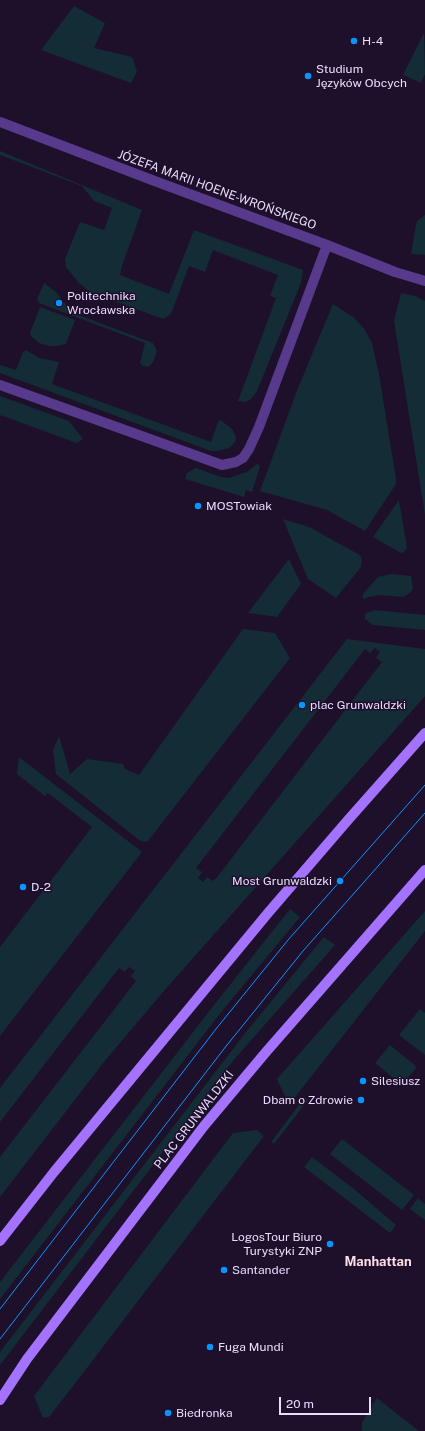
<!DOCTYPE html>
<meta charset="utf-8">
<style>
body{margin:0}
#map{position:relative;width:425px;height:1431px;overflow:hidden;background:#1e102b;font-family:"Public Sans",sans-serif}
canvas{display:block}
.scale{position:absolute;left:279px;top:1397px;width:92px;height:18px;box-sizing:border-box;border:2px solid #ebdbff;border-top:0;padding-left:5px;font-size:12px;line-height:14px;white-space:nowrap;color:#ebdbff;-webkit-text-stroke:3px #1e102b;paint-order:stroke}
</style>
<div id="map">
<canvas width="425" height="1431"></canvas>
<div class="scale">20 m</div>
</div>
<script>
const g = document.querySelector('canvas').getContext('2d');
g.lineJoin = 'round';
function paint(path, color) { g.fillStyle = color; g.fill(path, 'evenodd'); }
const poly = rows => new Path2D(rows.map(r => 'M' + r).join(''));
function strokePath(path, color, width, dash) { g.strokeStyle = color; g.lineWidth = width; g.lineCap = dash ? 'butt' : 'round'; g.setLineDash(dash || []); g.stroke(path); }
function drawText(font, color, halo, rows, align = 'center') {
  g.font = font + ' "Public Sans",sans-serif'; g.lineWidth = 3; g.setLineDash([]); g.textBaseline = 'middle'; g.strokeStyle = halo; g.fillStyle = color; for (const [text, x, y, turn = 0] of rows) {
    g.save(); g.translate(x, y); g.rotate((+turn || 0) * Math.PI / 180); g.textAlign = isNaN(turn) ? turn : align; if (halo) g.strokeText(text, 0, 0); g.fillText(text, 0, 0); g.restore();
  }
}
paint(poly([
 [74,6,105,23,94,48,132,57,137,72,131,83,41,50],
 [424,33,425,74,421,83,403,75],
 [0,151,142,210,122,266,120,275,169,294,194,230,303,270,301,283,257,391,251,399,245,402,238,401,276,298,270,296,278,275,213,250,205,272,189,266,171,314,163,319,90,292,79,283,66,267,65,259,80,222,104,230,112,208,94,201,82,186,0,155],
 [425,215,425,255,411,254,415,230,417,221],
 [44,283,56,292,71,311,76,314,153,343,157,351,153,362,148,367,143,366,140,363,145,343,39,303,37,299],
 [401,293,415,296,425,301,425,515,394,321],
 [333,304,353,317,359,323,365,330,372,343,379,374,396,479,396,484,365,531,327,510,260,491,298,388],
 [40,307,75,320,66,344,57,346,49,346,39,343,32,337,30,333],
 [26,350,39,358,59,362,52,384,211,442,218,422,220,420,222,421,232,429,236,437,235,442,229,448,217,451,211,451,0,373,0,365,16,370,23,352],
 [0,396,69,421,83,439,77,443,0,415],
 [257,464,260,466,252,492,246,490,244,497,185,479,187,473,196,468,221,477,228,478,247,472],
 [399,500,407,548,404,552,401,553,373,537],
 [283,519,309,527,360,555,362,559,361,567,336,598,308,579],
 [289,559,301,584,277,617,248,613],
 [391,574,411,576,413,589,411,592,403,597,380,595,369,597,363,599,363,594,378,577],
 [374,610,425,615,425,630,373,625,365,619,365,614],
 [243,629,275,633,290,658,148,841,144,842,139,840,56,774,53,750,59,736,70,774,87,759,123,764,125,769,139,775],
 [347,639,425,649,425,696,163,992,104,1062,0,1197,0,1157,136,981,131,976,135,971,129,967,125,972,119,968,0,1122,0,1088],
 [375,648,380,652,376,658,382,662,218,876,213,881,207,877,203,882,198,878,202,872,196,868,365,649,370,653],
 [19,757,142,852,0,1036,0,947,92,827,48,793,45,796,17,774],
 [290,909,300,917,222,1011,0,1299,0,1282,214,1005],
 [425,911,425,931,289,1105,277,1079],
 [324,937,335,945,232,1062,0,1365,0,1352,246,1032],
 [420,1009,425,1013,425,1055,399,1035],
 [390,1045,417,1067,402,1085,375,1063],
 [305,1097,308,1100,274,1144,271,1142],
 [257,1130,264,1136,80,1377,49,1417,43,1418,34,1396,233,1133],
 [342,1139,414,1195,402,1210,330,1154],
 [312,1157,354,1189,396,1225,390,1233,304,1167],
 [418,1198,425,1204,425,1220,410,1209],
 [377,1398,401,1417,419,1431,362,1431,362,1422,373,1406,372,1405]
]), '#132c36');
strokePath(poly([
 [0,122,152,180,327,245,395,272,425,281],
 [0,385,222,465,236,462,243,458,249,449,259,427,327,245]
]), '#573a8c', 10);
strokePath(poly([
 [0,1241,54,1172,268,913,348,820,425,733],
 [0,1400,27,1359,204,1126,266,1052,425,870]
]), '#a372ff', 10);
strokePath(poly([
 [0,1309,216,1029,288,940,425,785],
 [0,1339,227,1045,303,951,425,813]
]), '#0796ff', 1);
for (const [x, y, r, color] of [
 [354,41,4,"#0796ff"],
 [308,76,4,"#0796ff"],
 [59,303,4,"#0796ff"],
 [198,506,4,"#0796ff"],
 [302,705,4,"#0796ff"],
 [340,881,4,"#0796ff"],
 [23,887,4,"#0796ff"],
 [363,1081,4,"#0796ff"],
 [361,1100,4,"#0796ff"],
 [330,1244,4,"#0796ff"],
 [224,1270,4,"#0796ff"],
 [210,1347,4,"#0796ff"],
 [168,1413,4,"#0796ff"]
]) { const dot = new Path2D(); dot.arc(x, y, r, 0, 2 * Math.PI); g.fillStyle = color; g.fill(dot); strokePath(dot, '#1e102b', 1.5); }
drawText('12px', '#ebdbff', '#1e102b', [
 ["H-4",362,41],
 ["Studium",316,69],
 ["Języków Obcych",316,83],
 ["Politechnika",67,296],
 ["Wrocławska",67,310],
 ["MOSTowiak",206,506],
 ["plac Grunwaldzki",310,705],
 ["Most Grunwaldzki",332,881,"right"],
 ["D-2",31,887],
 ["Silesiusz",371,1081],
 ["Dbam o Zdrowie",353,1100,"right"],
 ["LogosTour Biuro",322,1237,"right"],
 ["Turystyki ZNP",322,1251,"right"],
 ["Santander",232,1270],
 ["Fuga Mundi",218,1347],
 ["Biedronka",176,1413]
], 'left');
drawText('12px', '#ebdbff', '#1e102b', [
 ["JÓZEFA MARII HOENE-WROŃSKIEGO",217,190,20],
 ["PLAC GRUNWALDZKI",194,1120,-52]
]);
drawText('bold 13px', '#ffdde7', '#1e102b', [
 ["Manhattan",378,1262]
]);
</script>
